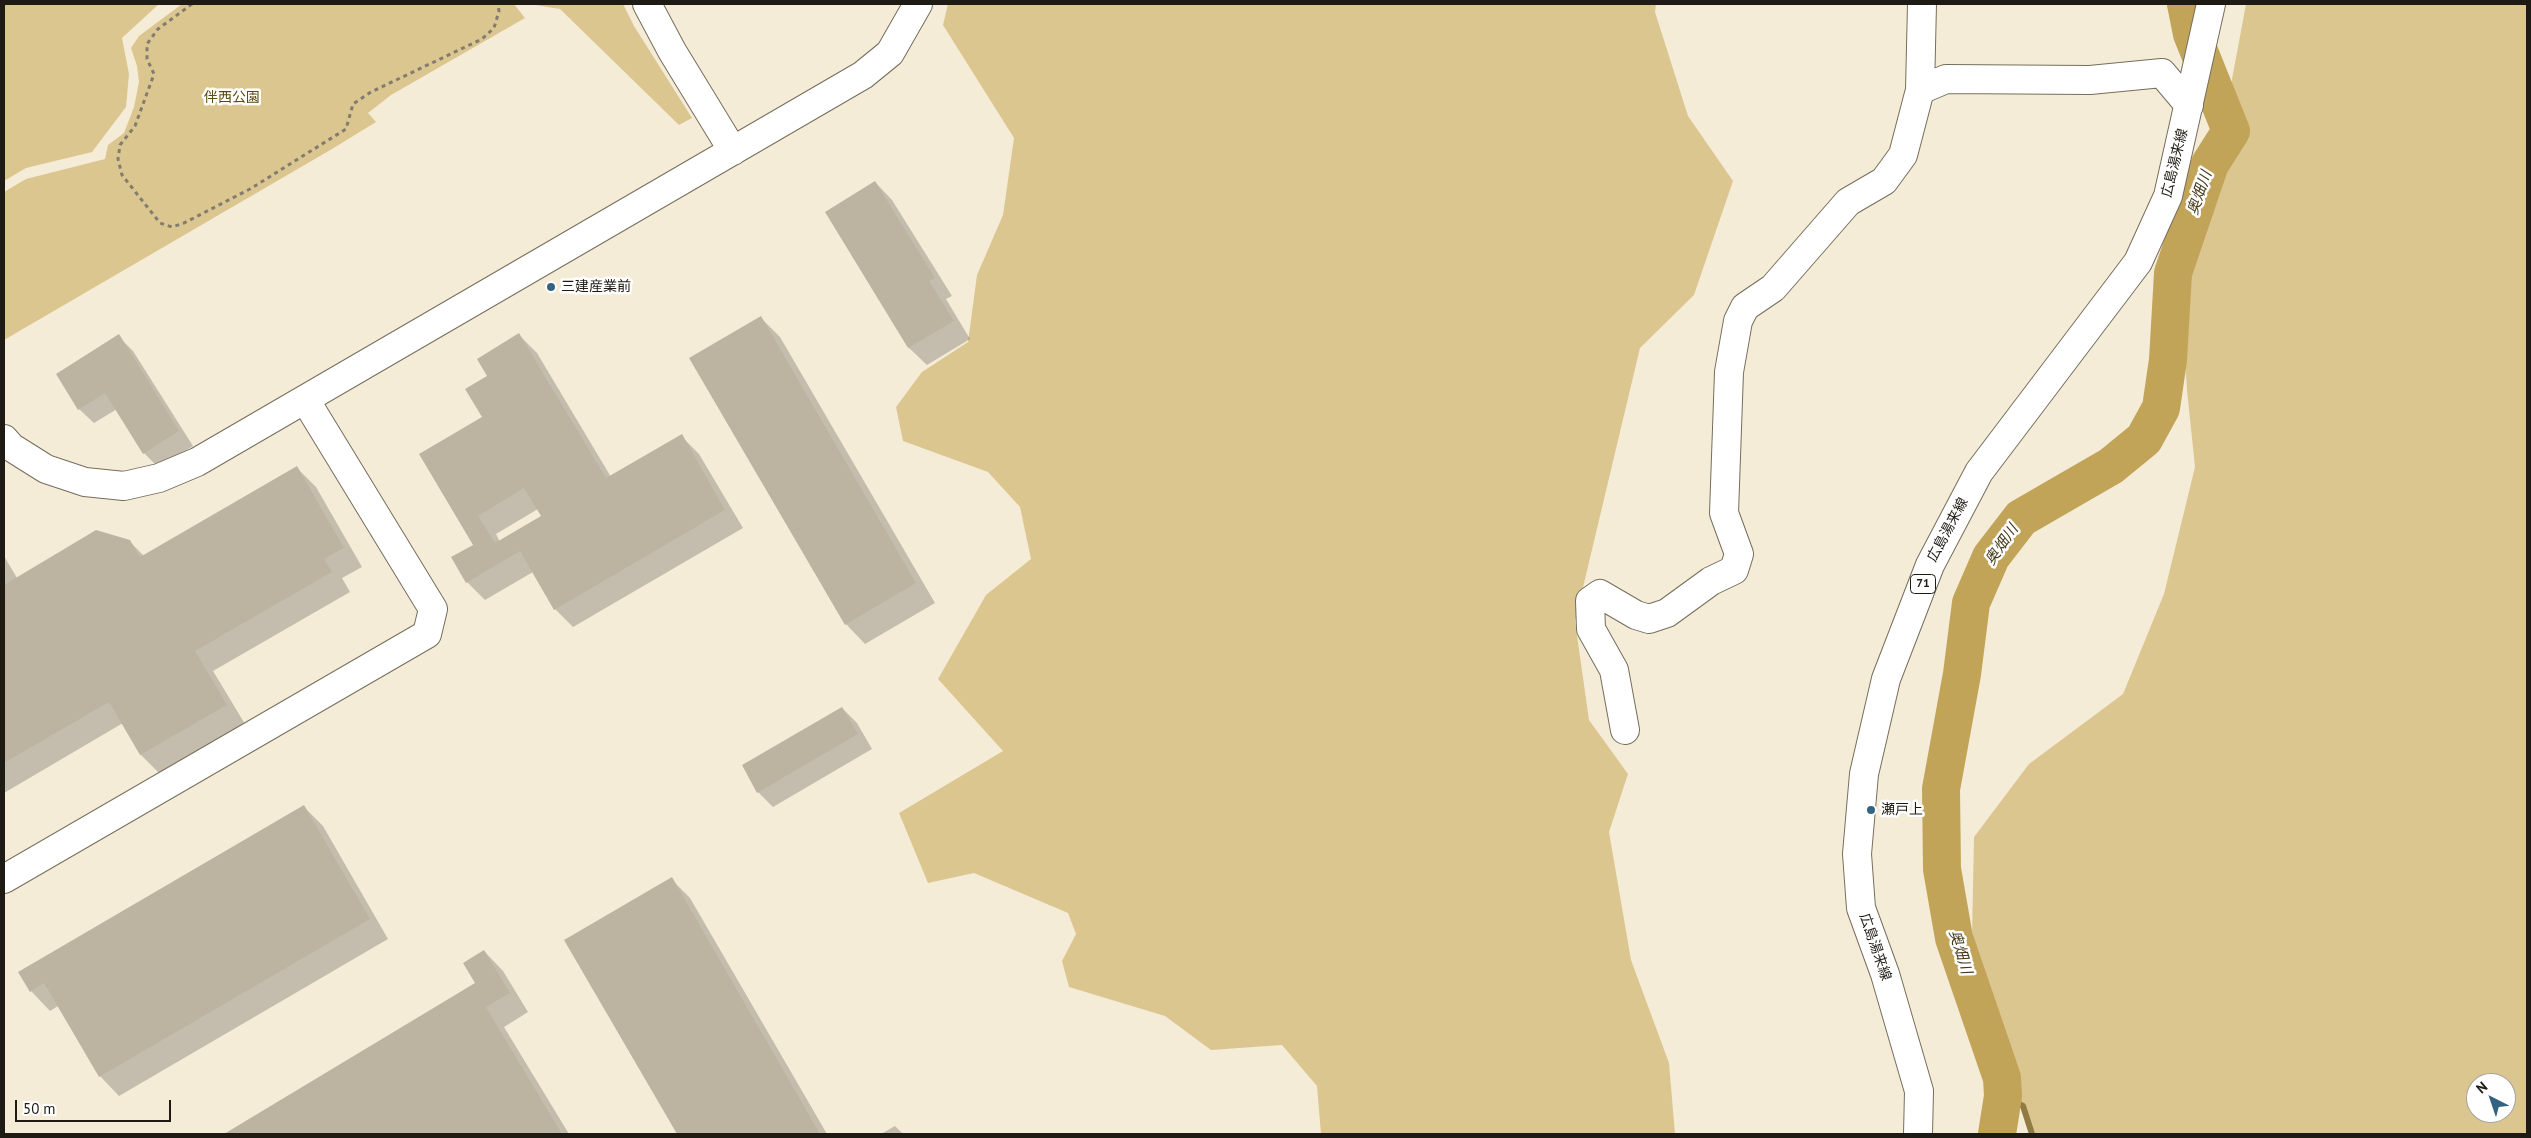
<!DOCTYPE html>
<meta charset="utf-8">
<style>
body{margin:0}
#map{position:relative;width:2531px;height:1138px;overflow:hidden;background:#f5ecd8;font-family:"PT Sans",sans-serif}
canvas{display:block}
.frame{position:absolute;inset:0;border:5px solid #1e1b14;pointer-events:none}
.north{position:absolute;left:2466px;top:1073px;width:50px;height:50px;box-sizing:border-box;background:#fff;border:1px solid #a5a4a1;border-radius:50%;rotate:319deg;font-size:14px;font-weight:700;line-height:20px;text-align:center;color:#1e1b14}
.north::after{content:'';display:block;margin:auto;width:18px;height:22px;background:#336381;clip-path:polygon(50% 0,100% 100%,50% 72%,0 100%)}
.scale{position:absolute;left:15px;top:1100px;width:156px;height:22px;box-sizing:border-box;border:2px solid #1e1b14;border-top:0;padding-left:6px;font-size:15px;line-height:18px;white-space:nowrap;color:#1e1b14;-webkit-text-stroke:4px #fff;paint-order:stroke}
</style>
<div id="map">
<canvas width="2531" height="1138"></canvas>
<div class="frame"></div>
<div class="north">N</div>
<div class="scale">50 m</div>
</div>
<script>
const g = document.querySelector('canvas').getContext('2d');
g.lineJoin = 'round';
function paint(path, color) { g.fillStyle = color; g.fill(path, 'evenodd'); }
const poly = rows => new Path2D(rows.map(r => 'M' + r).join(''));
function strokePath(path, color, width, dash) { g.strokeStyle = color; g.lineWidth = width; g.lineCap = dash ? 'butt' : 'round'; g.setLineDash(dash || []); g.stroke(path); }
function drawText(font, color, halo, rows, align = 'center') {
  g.font = font + ' "PT Sans","Noto Sans JP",sans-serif'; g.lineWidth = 5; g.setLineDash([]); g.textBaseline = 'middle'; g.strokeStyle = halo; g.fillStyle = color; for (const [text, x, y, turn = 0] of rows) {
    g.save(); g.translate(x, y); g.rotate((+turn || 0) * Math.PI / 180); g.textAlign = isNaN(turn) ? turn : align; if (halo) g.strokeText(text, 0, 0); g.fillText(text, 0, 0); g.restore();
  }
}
paint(poly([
 [4,4,159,4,122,38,129,74,126,107,92,152,26,168,4,181],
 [182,4,514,4,525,18,391,95,368,113,376,122,332,149,4,340,4,192,26,179,105,159,108,145,124,133,134,107,139,82,137,66,131,48,139,36],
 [529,4,623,4,634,26,692,118,679,125,560,9],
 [948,4,1656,4,1655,12,1688,116,1733,181,1694,295,1640,348,1575,621,1589,720,1628,774,1609,832,1631,960,1669,1063,1675,1134,1321,1134,1317,1086,1282,1045,1211,1050,1165,1016,1069,987,1062,961,1076,934,1068,913,974,873,928,883,899,813,1003,751,938,679,986,595,1031,559,1020,507,988,472,903,441,896,407,922,372,968,342,977,275,1003,215,1014,138,943,25],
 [2246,4,2527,4,2527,1134,2032,1134,1989,1028,1972,937,1974,837,2029,764,2123,694,2164,594,2195,467,2187,390,2180,276,2211,192],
 [2476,1083,2506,1083,2506,1113,2476,1113]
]), '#dcc690');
paint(poly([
 [875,182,892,200,952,296,946,299,970,339,927,365,909,348,827,212],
 [760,317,780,337,935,603,865,644,846,624],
 [519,335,537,353,611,477,681,436,699,454,743,528,573,627,555,609,533,572,485,600,467,582,475,545,483,418,489,376],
 [538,509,543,517,500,542,496,534],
 [118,336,133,351,193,446,159,468,144,453,117,409,94,423,79,409],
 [297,468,316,487,362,567,342,578,350,592,213,671,245,724,160,774,141,755,123,723,4,793,4,556,17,578,129,541,144,556],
 [842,708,857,723,872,749,773,807,758,792,743,766],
 [303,806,323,826,388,939,119,1096,100,1076,58,1006,50,1011,31,991],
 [671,879,690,898,827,1134,678,1134,566,940],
 [484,951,503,971,528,1012,504,1027,569,1134,226,1134,477,983],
 [895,1126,903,1134,881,1134]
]), '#0003');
strokePath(poly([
 [2003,1096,2023,1106,2032,1134]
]), '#917b44', 6);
strokePath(poly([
 [1997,1134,2003,1096,2002,1078,1954,938,1942,869,1941,789,1962,674,1971,603,1991,557,2021,518,2111,466,2144,439,2161,408,2168,360,2173,273,2210,164,2231,131,2192,34,2186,4]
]), '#c2a459', 38);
paint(poly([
 [875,181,935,278,929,281,954,321,908,348,825,212],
 [761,316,916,583,845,625,689,358],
 [519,333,606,478,682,434,725,510,554,610,520,551,466,583,451,557,473,545,419,454,482,417,465,389,487,376,477,359],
 [524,488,541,516,495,543,478,516],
 [119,334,179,431,143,454,105,393,78,410,56,374],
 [297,466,344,548,324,559,332,572,195,651,227,705,140,755,109,702,4,763,4,585,96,530,130,540,140,557],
 [842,707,858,734,757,793,742,765],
 [304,805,370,919,99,1077,44,983,30,992,18,972],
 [672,877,820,1134,677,1134,564,940],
 [484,950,510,993,486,1007,562,1134,224,1134,475,983,463,963]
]), '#bcb4a1');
const minor = poly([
 [647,4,672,51,733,151],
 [1920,90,1946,79,2090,80,2162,73,2189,105],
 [4,439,11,447,46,469,85,482,124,486,159,478,197,462,863,75,890,53,918,4],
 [1625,730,1614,670,1591,629,1590,601,1600,594,1636,615,1649,619,1667,613,1711,581,1734,570,1739,554,1724,513,1729,372,1738,321,1745,307,1773,288,1848,202,1884,181,1903,155,1920,90,1922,4],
 [4,879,427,634,433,609,306,401]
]);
const major = poly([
 [1918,1134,1919,1091,1885,974,1861,908,1857,854,1864,774,1886,679,1930,565,1979,472,2138,262,2168,196,2211,4]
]);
strokePath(minor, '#756e5c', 30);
strokePath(major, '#756e5c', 30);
strokePath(poly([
 [192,4,158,29,147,44,147,59,154,74,135,126,120,145,118,159,122,175,160,223,172,227,184,223,250,189,346,129,353,104,371,92,482,39,494,28,499,11,498,4]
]), '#827c6f', 3, [4, 4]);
strokePath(minor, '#fff', 28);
strokePath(major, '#fff', 28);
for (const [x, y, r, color] of [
 [551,287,5,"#336381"],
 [1871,810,5,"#336381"]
]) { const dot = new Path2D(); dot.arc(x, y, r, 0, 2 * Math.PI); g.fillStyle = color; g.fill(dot); strokePath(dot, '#fff', 2); }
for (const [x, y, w] of [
 [1923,584,25]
]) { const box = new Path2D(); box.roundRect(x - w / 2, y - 9.5, w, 19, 4); g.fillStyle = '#fff'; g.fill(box); strokePath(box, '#1e1b14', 1); }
drawText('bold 12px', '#1e1b14', null, [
 ["71",1923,584]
]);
drawText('14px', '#5e490c', '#fff', [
 ["伴西公園",232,98]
]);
drawText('14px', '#1e1b14', '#fff', [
 ["広島湯来線",2175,163,-76],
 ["広島湯来線",1948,530,-62],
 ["広島湯来線",1875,947,71]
]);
drawText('14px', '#1e1b14', '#fff', [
 ["三建産業前",561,287],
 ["瀬戸上",1881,810]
], 'left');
drawText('italic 15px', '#463918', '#fff', [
 ["奥畑川",2200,193,-71],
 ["奥畑川",2002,545,-55],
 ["奥畑川",1960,952,73]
]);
</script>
